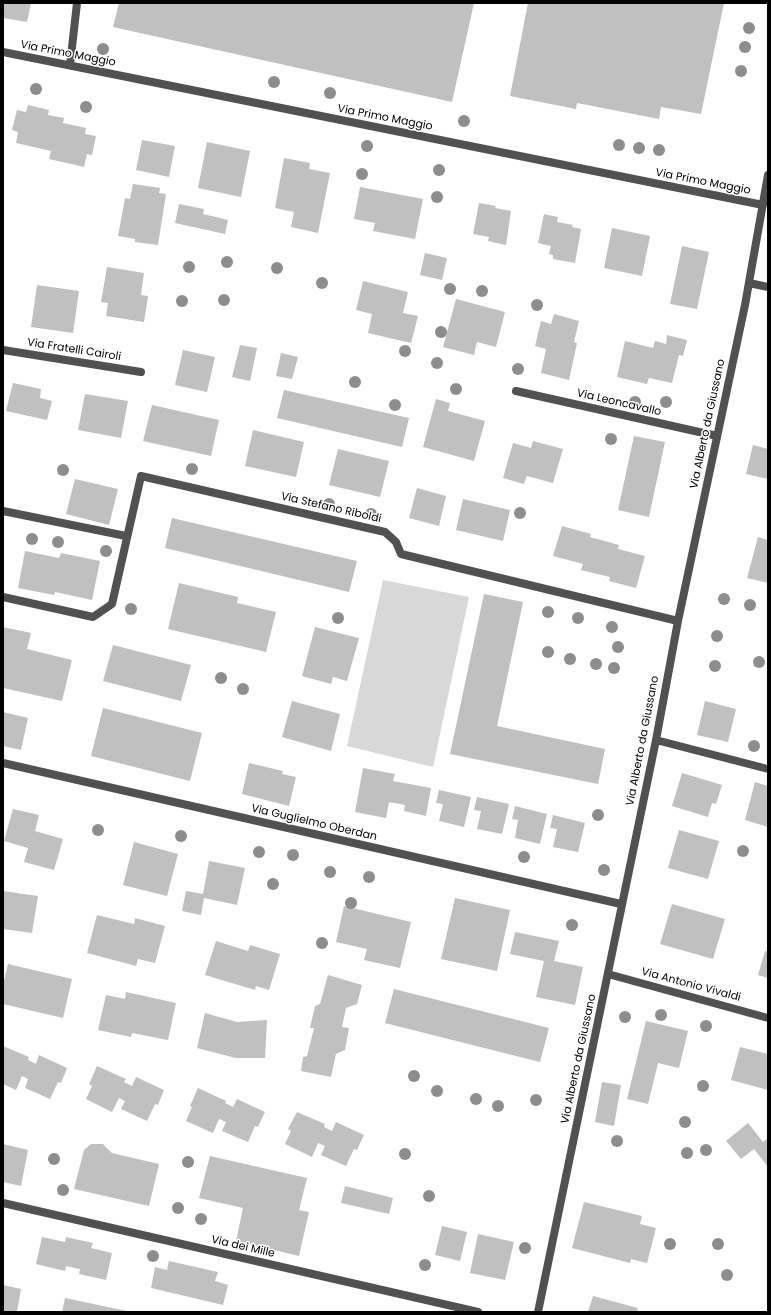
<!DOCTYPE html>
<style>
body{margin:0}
#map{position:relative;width:771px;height:1315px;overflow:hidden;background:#fff;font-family:Poppins,sans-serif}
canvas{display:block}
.frame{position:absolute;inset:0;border:4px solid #000;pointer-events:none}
</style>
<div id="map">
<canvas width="771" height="1315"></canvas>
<div class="frame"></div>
</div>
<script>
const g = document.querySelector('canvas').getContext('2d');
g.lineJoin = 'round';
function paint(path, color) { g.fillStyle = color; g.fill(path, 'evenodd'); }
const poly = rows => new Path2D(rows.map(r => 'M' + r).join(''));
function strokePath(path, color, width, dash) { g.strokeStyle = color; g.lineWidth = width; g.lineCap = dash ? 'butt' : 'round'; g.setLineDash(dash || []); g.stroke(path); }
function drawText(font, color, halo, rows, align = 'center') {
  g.font = font + ' Poppins,sans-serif'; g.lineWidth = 3; g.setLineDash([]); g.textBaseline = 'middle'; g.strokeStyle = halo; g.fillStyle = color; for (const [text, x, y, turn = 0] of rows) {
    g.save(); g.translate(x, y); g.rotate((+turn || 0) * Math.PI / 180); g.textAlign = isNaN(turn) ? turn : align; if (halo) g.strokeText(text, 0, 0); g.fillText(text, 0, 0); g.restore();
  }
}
paint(poly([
 [383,580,469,597,433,767,347,746]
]), '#d8d8d8');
paint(poly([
 [3,3,31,3,27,22,3,18],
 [119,3,474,3,452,102,113,27],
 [528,3,724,3,701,114,661,107,659,119,577,103,576,109,510,96],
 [28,105,49,110,48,115,64,118,63,123,86,128,85,134,96,136,92,155,87,154,84,167,49,159,51,151,16,143,18,132,12,130,17,110,26,112],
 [142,140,175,146,169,177,136,170],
 [207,142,250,151,241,197,198,188],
 [284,158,310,163,309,169,330,173,318,233,291,227,294,212,275,208],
 [133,184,160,188,159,193,166,194,158,245,135,242,135,239,118,236,125,198,130,199],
 [360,187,423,199,415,239,373,231,375,223,354,219],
 [479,203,496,206,495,208,511,211,506,245,488,241,489,237,473,234],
 [179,204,204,209,203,214,228,220,225,234,175,223],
 [544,214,558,217,557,222,573,225,572,227,581,229,575,263,553,259,553,255,549,254,551,246,538,243],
 [612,228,650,236,642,276,604,268],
 [682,246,709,252,697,309,670,304],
 [425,253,447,258,442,280,420,275],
 [107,267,144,273,141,295,148,296,144,322,106,316,108,303,101,302],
 [363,281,408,292,403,313,418,316,411,343,368,333,372,314,356,310],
 [37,285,79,291,73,333,31,327],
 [456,299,505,312,496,347,477,342,474,355,443,347],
 [554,314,579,321,574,342,577,343,569,380,541,373,546,349,535,346,541,321,551,324],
 [667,335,687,340,683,356,679,355,672,383,649,378,647,384,617,377,625,341,653,348,655,341,666,344],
 [240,345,257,348,250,381,232,377],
 [183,350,215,357,207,392,175,385],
 [281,353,298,357,292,379,276,376],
 [13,383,41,389,40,398,52,401,47,420,6,411],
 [284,390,409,418,402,447,277,418],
 [85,394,128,401,121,438,78,430],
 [436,399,450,403,448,411,485,421,474,461,423,447],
 [152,405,219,420,211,456,143,441],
 [253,430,304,442,296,477,245,466],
 [634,436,665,442,649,517,618,510],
 [533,441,563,449,553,483,527,476,524,484,503,478,513,443,531,448],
 [753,445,768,449,768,479,746,474],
 [338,449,389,461,380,497,329,485],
 [75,479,118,489,109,525,66,514],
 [417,488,446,496,439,526,409,518],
 [463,499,510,510,503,541,456,530],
 [172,518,357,561,349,592,165,548],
 [562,526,591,534,590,537,619,545,618,549,645,556,636,588,609,581,610,577,581,570,583,564,553,556],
 [758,537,768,540,768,583,747,578],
 [25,551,59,558,61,553,100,561,92,600,55,592,54,595,18,588],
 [179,583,238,597,237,603,276,612,266,652,168,629],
 [484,594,523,602,497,726,605,749,598,784,450,754],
 [3,627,31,633,27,649,72,660,62,701,3,688],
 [315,627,359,638,347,681,333,677,331,684,302,676],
 [113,645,191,665,181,701,103,681],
 [292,701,340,714,331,751,282,737],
 [705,701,736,709,728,742,697,735],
 [103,708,202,733,190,781,91,756],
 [3,712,28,718,21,750,3,746],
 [249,763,283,771,282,774,296,777,289,806,242,794],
 [363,768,395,774,393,781,431,788,426,816,404,811,405,805,389,802,386,818,355,812],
 [682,773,722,785,716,804,712,803,708,817,672,806],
 [755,782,768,786,768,827,745,820],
 [439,790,471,797,464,827,439,821,443,804,436,803],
 [477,797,509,804,502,834,477,829,481,811,474,810],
 [515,806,547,814,540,844,515,838,518,820,512,819],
 [13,809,39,815,35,831,63,839,54,870,24,862,28,848,4,841],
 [553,815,585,823,578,852,553,847,557,829,550,828],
 [679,830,719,841,708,879,668,868],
 [134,842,178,854,167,896,123,885],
 [209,861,245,868,237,905,204,898,201,915,182,911,186,891,203,894],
 [3,891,38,896,32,933,3,929],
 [455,898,510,910,497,971,441,959],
 [672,904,725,919,713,959,660,944],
 [344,906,411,922,400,968,364,960,367,949,336,942],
 [97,915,134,924,135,918,165,926,155,963,138,959,136,966,87,953],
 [515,932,559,941,554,961,583,967,575,1005,536,997,544,961,510,954],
 [216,941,248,951,250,945,280,954,269,990,256,986,255,990,205,975],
 [765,951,768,952,768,978,758,975],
 [8,964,72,979,63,1018,3,1004,3,985],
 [328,975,362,985,357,1004,346,1008,342,1027,349,1028,345,1050,336,1054,331,1077,301,1071,303,1057,307,1056,314,1028,310,1028,315,1006,320,1004],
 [394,989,549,1028,540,1062,385,1023],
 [126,992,176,1003,168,1040,132,1033,131,1037,98,1030,106,995,125,999],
 [205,1013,237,1022,267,1020,265,1058,236,1058,197,1048],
 [646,1021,688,1031,679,1068,658,1063,648,1104,627,1099],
 [3,1046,29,1057,28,1060,36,1064,39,1055,67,1068,61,1083,58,1082,50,1099,25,1088,28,1079,22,1076,16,1090,3,1084],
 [740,1047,768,1054,768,1090,731,1080],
 [97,1066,126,1079,124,1082,132,1086,136,1077,164,1090,158,1105,155,1104,147,1121,121,1109,125,1101,119,1098,112,1112,86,1099,92,1086,89,1084],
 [602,1082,621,1085,614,1126,595,1122],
 [198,1088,226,1101,225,1103,233,1107,237,1099,265,1112,258,1127,255,1126,248,1142,222,1131,226,1122,219,1119,213,1133,186,1121,192,1107,190,1106],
 [297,1112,325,1124,324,1127,332,1131,336,1122,364,1135,357,1150,354,1149,346,1166,321,1155,325,1146,318,1143,312,1157,285,1144,291,1131,288,1129],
 [748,1123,763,1142,768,1138,768,1167,754,1149,741,1159,726,1141],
 [3,1144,28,1150,21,1186,3,1182],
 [91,1144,103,1144,112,1153,159,1164,149,1206,74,1189,84,1150],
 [210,1156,307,1178,299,1210,309,1212,299,1256,236,1241,243,1208,199,1198],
 [345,1186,393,1198,389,1214,341,1203],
 [584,1202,642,1216,640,1224,656,1228,647,1263,631,1259,630,1263,572,1248],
 [442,1226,467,1232,460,1261,435,1255],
 [478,1234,514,1242,505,1280,470,1273],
 [42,1237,65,1242,66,1237,93,1243,91,1248,112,1253,106,1280,79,1274,80,1269,66,1266,65,1271,36,1264],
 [169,1261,218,1272,215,1281,228,1285,223,1305,151,1288,155,1267,167,1270],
 [3,1285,21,1289,17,1312,3,1312],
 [593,1296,638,1308,637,1312,588,1312],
 [65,1298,127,1311,127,1312,62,1312]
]), '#c0c0c0');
strokePath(poly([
 [70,65,77,3],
 [3,350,141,372],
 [516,391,717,436]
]), '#515151', 8);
strokePath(poly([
 [3,52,763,205],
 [749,283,768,287],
 [3,511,126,536],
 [3,597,93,617,112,604,141,476,385,532,396,542,401,554,678,621],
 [656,740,768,769],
 [3,763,621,904],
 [608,974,768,1018],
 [3,1203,478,1312],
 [538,1312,656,740,678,621,745,305,768,175]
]), '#515151', 8);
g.fillStyle = '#8d8d8d';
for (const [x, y] of [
 [749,28],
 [745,47],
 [103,49],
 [741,71],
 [274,82],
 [36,89],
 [330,93],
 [86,107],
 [464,121],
 [619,145],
 [367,146],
 [639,148],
 [659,150],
 [439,170],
 [362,174],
 [437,197],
 [227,262],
 [189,267],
 [277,268],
 [322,283],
 [450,289],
 [482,291],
 [224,300],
 [182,301],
 [537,305],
 [441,332],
 [405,351],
 [437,363],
 [518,369],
 [355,382],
 [456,389],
 [635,402],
 [666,402],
 [395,405],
 [611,439],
 [192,469],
 [63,470],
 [329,504],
 [520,513],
 [371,514],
 [32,539],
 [58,542],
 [106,551],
 [724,599],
 [750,605],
 [131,609],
 [548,612],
 [338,618],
 [578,618],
 [612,627],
 [717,636],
 [618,647],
 [548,652],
 [570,659],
 [759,662],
 [596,664],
 [715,666],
 [614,668],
 [221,678],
 [243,689],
 [754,746],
 [598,815],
 [98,830],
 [181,836],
 [743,851],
 [259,852],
 [293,855],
 [524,857],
 [604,870],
 [330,872],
 [369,877],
 [273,884],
 [351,903],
 [572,925],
 [322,943],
 [661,1015],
 [625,1017],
 [706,1026],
 [414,1076],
 [703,1086],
 [437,1091],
 [476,1099],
 [536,1100],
 [498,1106],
 [685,1122],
 [617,1141],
 [706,1150],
 [687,1153],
 [405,1154],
 [54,1159],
 [188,1162],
 [63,1190],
 [429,1196],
 [178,1208],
 [201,1219],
 [670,1244],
 [718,1244],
 [525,1248],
 [153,1256],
 [425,1265],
 [727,1275]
]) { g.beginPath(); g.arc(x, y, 6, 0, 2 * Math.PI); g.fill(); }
drawText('11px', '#000', '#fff', [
 ["Via Primo Maggio",68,54,11],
 ["Via Primo Maggio",385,118,11],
 ["Via Primo Maggio",703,182,11],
 ["Via Fratelli Cairoli",74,350,9],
 ["Via Leoncavallo",619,403,13],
 ["Via Alberto da Giussano",708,424,-78],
 ["Via Stefano Riboldi",331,508,13],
 ["Via Alberto da Giussano",643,741,-79],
 ["Via Guglielmo Oberdan",314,823,13],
 ["Via Antonio Vivaldi",691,985,15],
 ["Via Alberto da Giussano",579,1059,-78],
 ["Via dei Mille",243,1247,13]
]);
</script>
